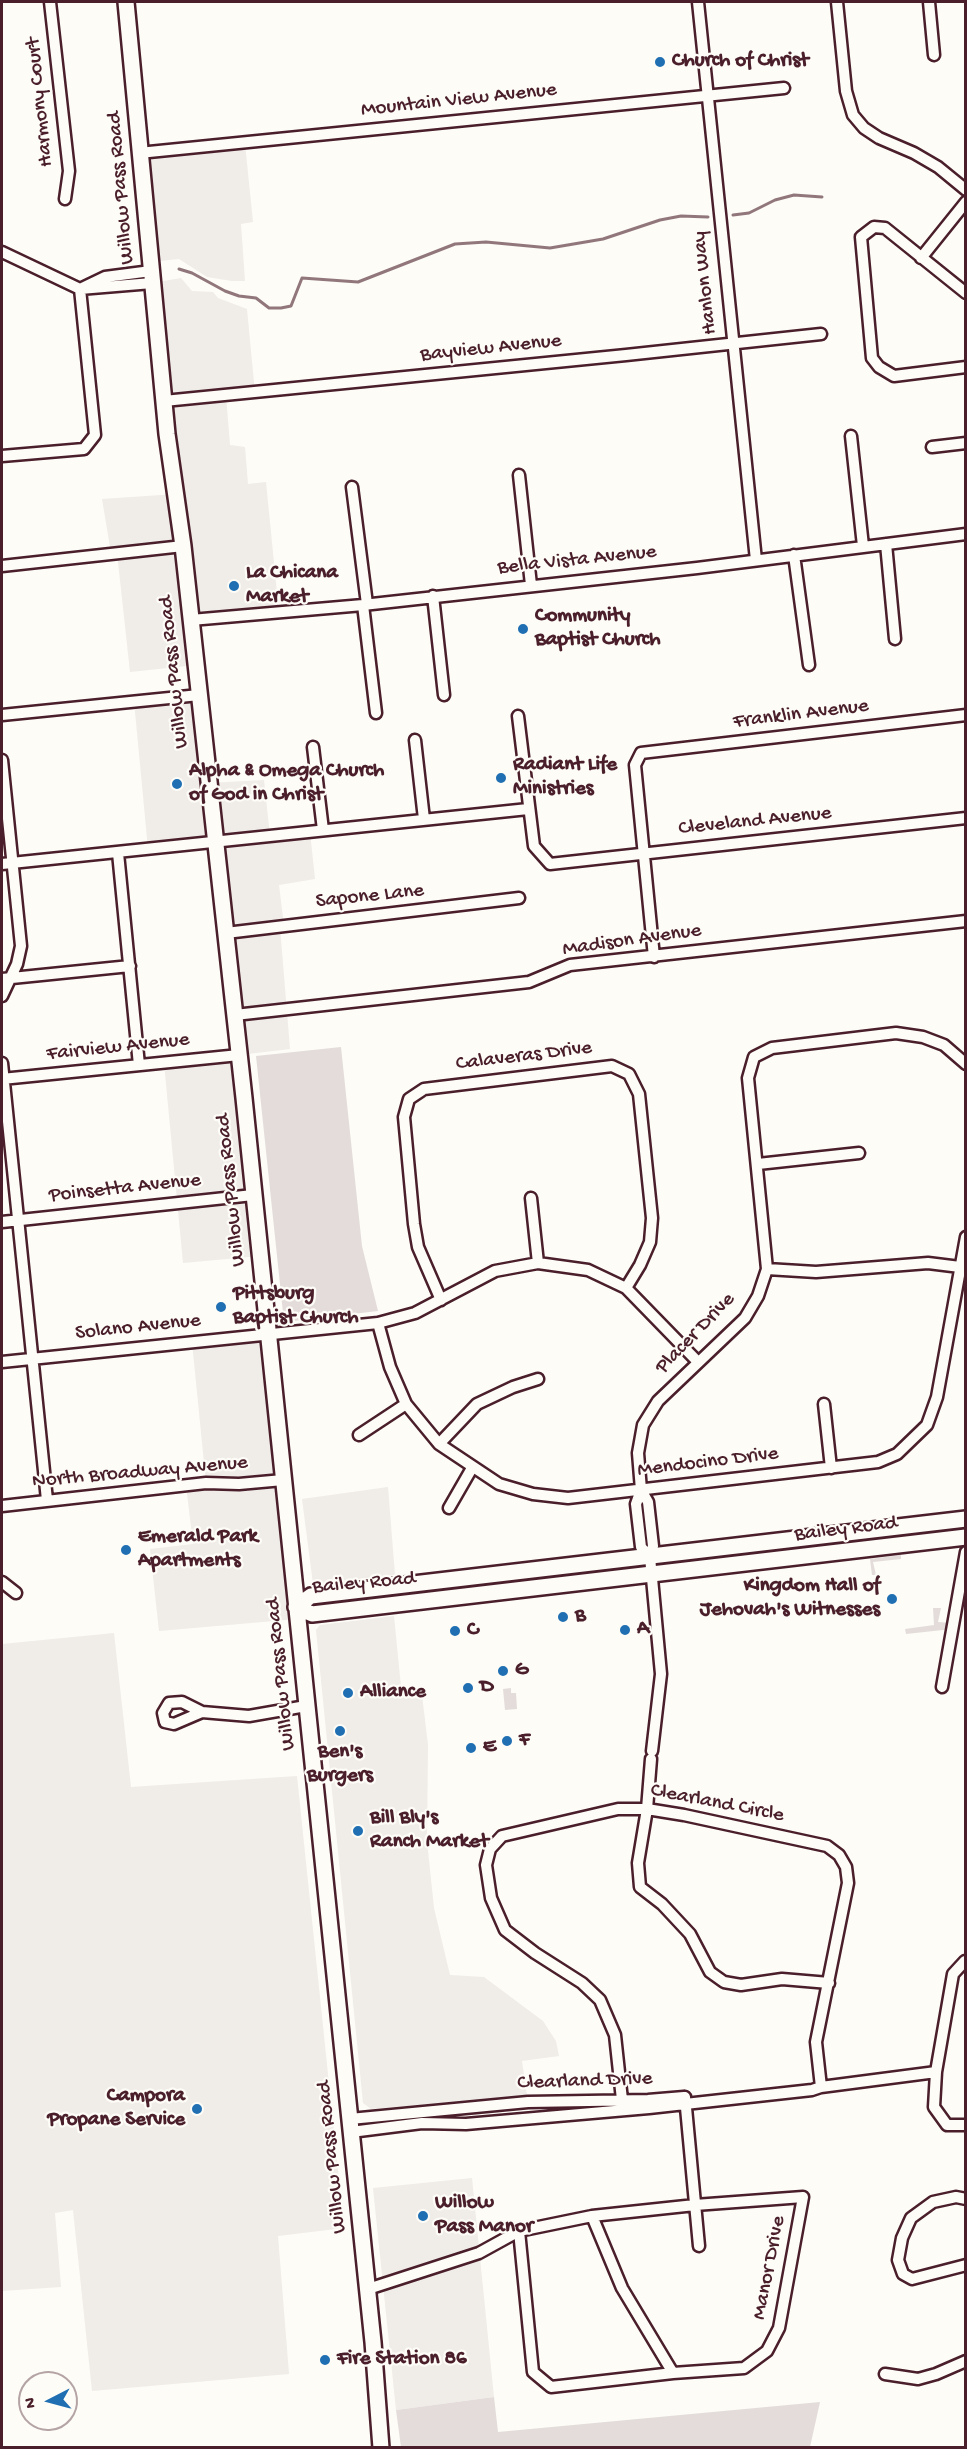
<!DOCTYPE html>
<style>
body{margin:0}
#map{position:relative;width:967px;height:2449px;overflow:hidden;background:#fdfcf7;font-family:"Gochi Hand",sans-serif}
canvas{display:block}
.frame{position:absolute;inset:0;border:3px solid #4a1f2b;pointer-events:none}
.north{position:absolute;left:18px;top:2371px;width:60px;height:60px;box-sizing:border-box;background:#fdfcf7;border:2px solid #b5a4a5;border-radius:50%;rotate:264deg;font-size:16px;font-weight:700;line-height:24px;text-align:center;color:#4a1f2b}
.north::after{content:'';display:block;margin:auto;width:21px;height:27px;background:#1f6fb2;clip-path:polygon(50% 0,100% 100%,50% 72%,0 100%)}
</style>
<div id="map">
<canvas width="967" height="2449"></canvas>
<div class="frame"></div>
<div class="north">N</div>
</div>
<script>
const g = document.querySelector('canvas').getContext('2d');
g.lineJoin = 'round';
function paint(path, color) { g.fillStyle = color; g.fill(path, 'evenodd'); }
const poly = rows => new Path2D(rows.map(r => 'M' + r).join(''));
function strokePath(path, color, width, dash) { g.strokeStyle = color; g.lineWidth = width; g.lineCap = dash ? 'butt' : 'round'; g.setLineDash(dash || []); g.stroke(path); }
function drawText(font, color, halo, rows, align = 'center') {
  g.font = font + ' "Gochi Hand",sans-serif'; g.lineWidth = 4.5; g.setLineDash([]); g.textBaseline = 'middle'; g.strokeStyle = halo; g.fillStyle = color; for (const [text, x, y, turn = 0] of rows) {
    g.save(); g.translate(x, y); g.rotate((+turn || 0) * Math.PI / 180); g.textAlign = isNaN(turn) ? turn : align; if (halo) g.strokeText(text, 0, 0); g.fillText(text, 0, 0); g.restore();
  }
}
paint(poly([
 [245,144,253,222,241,224,245,281,232,281,207,277,179,259,150,262,139,153],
 [181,278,192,291,213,292,218,298,247,309,255,393,226,396,230,445,245,447,248,484,266,482,279,613,191,620,196,665,130,672,117,553,111,553,102,499,176,494,152,283],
 [199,695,209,783,264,780,270,836,310,832,315,879,279,885,284,926,280,927,290,1049,239,1055,260,1256,183,1263,164,1063,239,1055,216,844,148,849,134,701],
 [268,1333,297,1619,159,1631,150,1549,193,1544,186,1485,206,1483,192,1342],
 [388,1487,395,1575,313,1584,302,1499],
 [394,1616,402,1697,422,1695,428,1745,427,1841,434,1908,450,1975,484,1977,543,2021,556,2041,559,2056,522,2061,527,2096,371,2109,363,2103,316,1630,320,1625],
 [114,1633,131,1787,297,1776,344,2228,278,2236,289,2374,92,2391,73,2210,55,2213,61,2287,2,2291,2,1644],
 [472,2178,494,2397,396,2410,373,2188]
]), '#f0ece8');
paint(poly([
 [341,1047,362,1246,378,1311,293,1321,283,1313,256,1056],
 [901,1555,901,1559,873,1562,876,1575,872,1575,870,1559],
 [933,1608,941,1608,938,1622,953,1623,952,1629,906,1634,905,1629,934,1625],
 [511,1688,511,1693,516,1693,517,1709,505,1710,503,1689],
 [494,2397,498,2432,820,2402,810,2447,401,2447,396,2410]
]), '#e3dcda');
strokePath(poly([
 [733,215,749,213,775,200,794,195,822,197],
 [179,269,192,273,225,291,239,296,256,298,269,308,281,308,291,306,302,278,358,282,455,244,486,242,550,248,603,239,660,220,681,216,708,217]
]), '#91777b', 3);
const street = poly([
 [50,2,69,171,65,199],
 [698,2,756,560],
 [837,2,846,91,853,115,864,128,879,138,914,153,938,167,966,190],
 [929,2,934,55],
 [139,153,784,88],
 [2,252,80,289,95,435,84,449,2,456],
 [921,258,966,202],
 [151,271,105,277,80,289,152,283],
 [966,293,885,228,874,227,861,237,872,358,879,367,894,376,966,367],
 [164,401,626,355,821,334],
 [851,436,863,546],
 [932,447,966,443],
 [519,475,531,585],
 [352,487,367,604],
 [886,544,895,639],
 [794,555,809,665],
 [2,566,183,546],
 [433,596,444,695],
 [363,605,376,713],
 [191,620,363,605,697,568,966,534],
 [2,715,199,695],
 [518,716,534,846,550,864,966,818],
 [415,740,424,819],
 [313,747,323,830],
 [2,760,21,946,17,964,2,996],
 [118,853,139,1065],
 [2,864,528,809],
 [226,933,519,898],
 [654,957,635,765,641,753,966,715],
 [2,979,130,966],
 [235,1015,529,982,570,965,966,921],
 [2,1063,47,1500],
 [2,1079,239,1055],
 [758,1164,859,1153],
 [531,1198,538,1263],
 [2,1222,253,1195],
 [767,1269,816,1272,928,1263,960,1267],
 [441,1300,418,1247,414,1224,404,1117,409,1099,424,1089,612,1066,629,1074,639,1094,652,1218,650,1242,640,1265,626,1288],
 [378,1323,390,1367,406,1404,439,1444,499,1484,533,1494,568,1498,878,1462,897,1454,927,1425,937,1397,966,1237],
 [2,1362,378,1323,415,1313,495,1271,538,1263,588,1270,626,1288,698,1362],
 [824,1404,831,1468],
 [359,1435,406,1404],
 [439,1444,477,1404,513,1387,538,1379],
 [641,1490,636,1504,641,1547,650,1557],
 [2,1506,206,1483,239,1484,283,1480],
 [449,1508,472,1468],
 [2,1582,16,1593],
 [942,1687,966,1552],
 [202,1712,174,1724,165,1722,163,1713,169,1703,182,1702,202,1712,249,1716,306,1706],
 [652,1751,661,1674,650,1557,653,1546,648,1502,641,1490,638,1453,643,1425,658,1401,745,1318,758,1296,767,1269,748,1078,754,1057,772,1048,896,1033,923,1037,944,1045,966,1064],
 [651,1759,647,1809,638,1863,640,1887,662,1904,690,1934,710,1972,724,1982,741,1985,782,1979,829,1983],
 [965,1961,953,1974,936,2072,934,2107,947,2125,966,2125],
 [685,2097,699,2246],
 [623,2109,615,2035,600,2000,582,1983,535,1953,505,1930,491,1898,486,1865,490,1849,502,1836,618,1809,647,1809,684,1815,827,1846,839,1855,846,1867,848,1883,816,2042,821,2087],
 [350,2119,528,2102,648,2100,684,2097],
 [351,2132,422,2123,466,2124,649,2108,812,2090,821,2087,936,2072],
 [966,2199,956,2197,933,2202,911,2218,902,2238,898,2260,903,2274,912,2279,966,2265],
 [592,2216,622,2288,673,2373],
 [368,2289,479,2253,519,2231,592,2216,695,2205,803,2197,779,2328,767,2351,744,2368,673,2373,551,2387,533,2372,519,2231],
 [885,2374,918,2379,936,2374,966,2361]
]);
const secondary = poly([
 [126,2,167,434,183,546,244,1098,373,2342,381,2448],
 [296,1607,311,1596,966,1519],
 [296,1607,312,1614,966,1537]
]);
strokePath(street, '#4a1f2b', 15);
strokePath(secondary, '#4a1f2b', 20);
strokePath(street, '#fdfcf7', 10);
strokePath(secondary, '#fdfcf7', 15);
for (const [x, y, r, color] of [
 [660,62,6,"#1f6fb2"],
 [234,586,6,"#1f6fb2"],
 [523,629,6,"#1f6fb2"],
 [501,778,6,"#1f6fb2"],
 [177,784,6,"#1f6fb2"],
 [221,1307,6,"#1f6fb2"],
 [126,1550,6,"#1f6fb2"],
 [892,1599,6,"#1f6fb2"],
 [563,1617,6,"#1f6fb2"],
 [625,1630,6,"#1f6fb2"],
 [455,1631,6,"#1f6fb2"],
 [503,1671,6,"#1f6fb2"],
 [468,1688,6,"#1f6fb2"],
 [348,1693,6,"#1f6fb2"],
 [340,1731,6,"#1f6fb2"],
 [507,1741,6,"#1f6fb2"],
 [471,1748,6,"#1f6fb2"],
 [358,1831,6,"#1f6fb2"],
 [197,2109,6,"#1f6fb2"],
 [423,2216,6,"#1f6fb2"],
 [325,2360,6,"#1f6fb2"]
]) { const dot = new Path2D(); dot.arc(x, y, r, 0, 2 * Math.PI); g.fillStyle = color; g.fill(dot); strokePath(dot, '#fdfcf7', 2); }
drawText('bold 21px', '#4a1f2b', '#fdfcf7', [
 ["Church of Christ",672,62],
 ["La Chicana",246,574],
 ["Market",246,598],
 ["Community",535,617],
 ["Baptist Church",535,641],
 ["Radiant Life",513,766],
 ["Ministries",513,790],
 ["Alpha & Omega Church",189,772],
 ["of God in Christ",189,796],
 ["Pittsburg",233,1295],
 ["Baptist Church",233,1319],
 ["Emerald Park",138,1538],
 ["Apartments",138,1562],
 ["Kingdom Hall of",880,1587,"right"],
 ["Jehovah's Witnesses",880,1611,"right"],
 ["B",575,1617],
 ["A",637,1630],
 ["C",467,1631],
 ["G",515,1671],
 ["D",480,1688],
 ["Alliance",360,1693],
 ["F",519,1741],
 ["E",483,1748],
 ["Ben's",340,1753,"center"],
 ["Burgers",340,1777,"center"],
 ["Bill Bly's",370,1819],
 ["Ranch Market",370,1843],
 ["Campora",185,2097,"right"],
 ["Propane Service",185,2121,"right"],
 ["Willow",435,2204],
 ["Pass Manor",435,2228],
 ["Fire Station 86",337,2360]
], 'left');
drawText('21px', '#4a1f2b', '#fdfcf7', [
 ["Mountain View Avenue",459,101,-6],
 ["Harmony Court",41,102,-96],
 ["Willow Pass Road",122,188,-95],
 ["Hanlon Way",706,283,-96],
 ["Bayview Avenue",491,349,-6],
 ["Bella Vista Avenue",577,561,-6],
 ["Willow Pass Road",175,672,-96],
 ["Franklin Avenue",801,715,-7],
 ["Cleveland Avenue",755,822,-6],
 ["Sapone Lane",370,897,-6],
 ["Madison Avenue",632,941,-8],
 ["Fairview Avenue",118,1048,-6],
 ["Calaveras Drive",524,1057,-7],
 ["Poinsetta Avenue",125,1189,-6],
 ["Willow Pass Road",232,1190,-96],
 ["Solano Avenue",138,1328,-6],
 ["Placer Drive",696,1334,-46],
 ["Mendocino Drive",708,1463,-7],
 ["North Broadway Avenue",140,1473,-5],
 ["Bailey Road",846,1530,-7],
 ["Bailey Road",364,1584,-5],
 ["Willow Pass Road",282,1674,-96],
 ["Clearland Circle",717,1804,11],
 ["Clearland Drive",585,2082,-2],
 ["Willow Pass Road",333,2157,-96],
 ["Manor Drive",770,2268,-79]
]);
</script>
